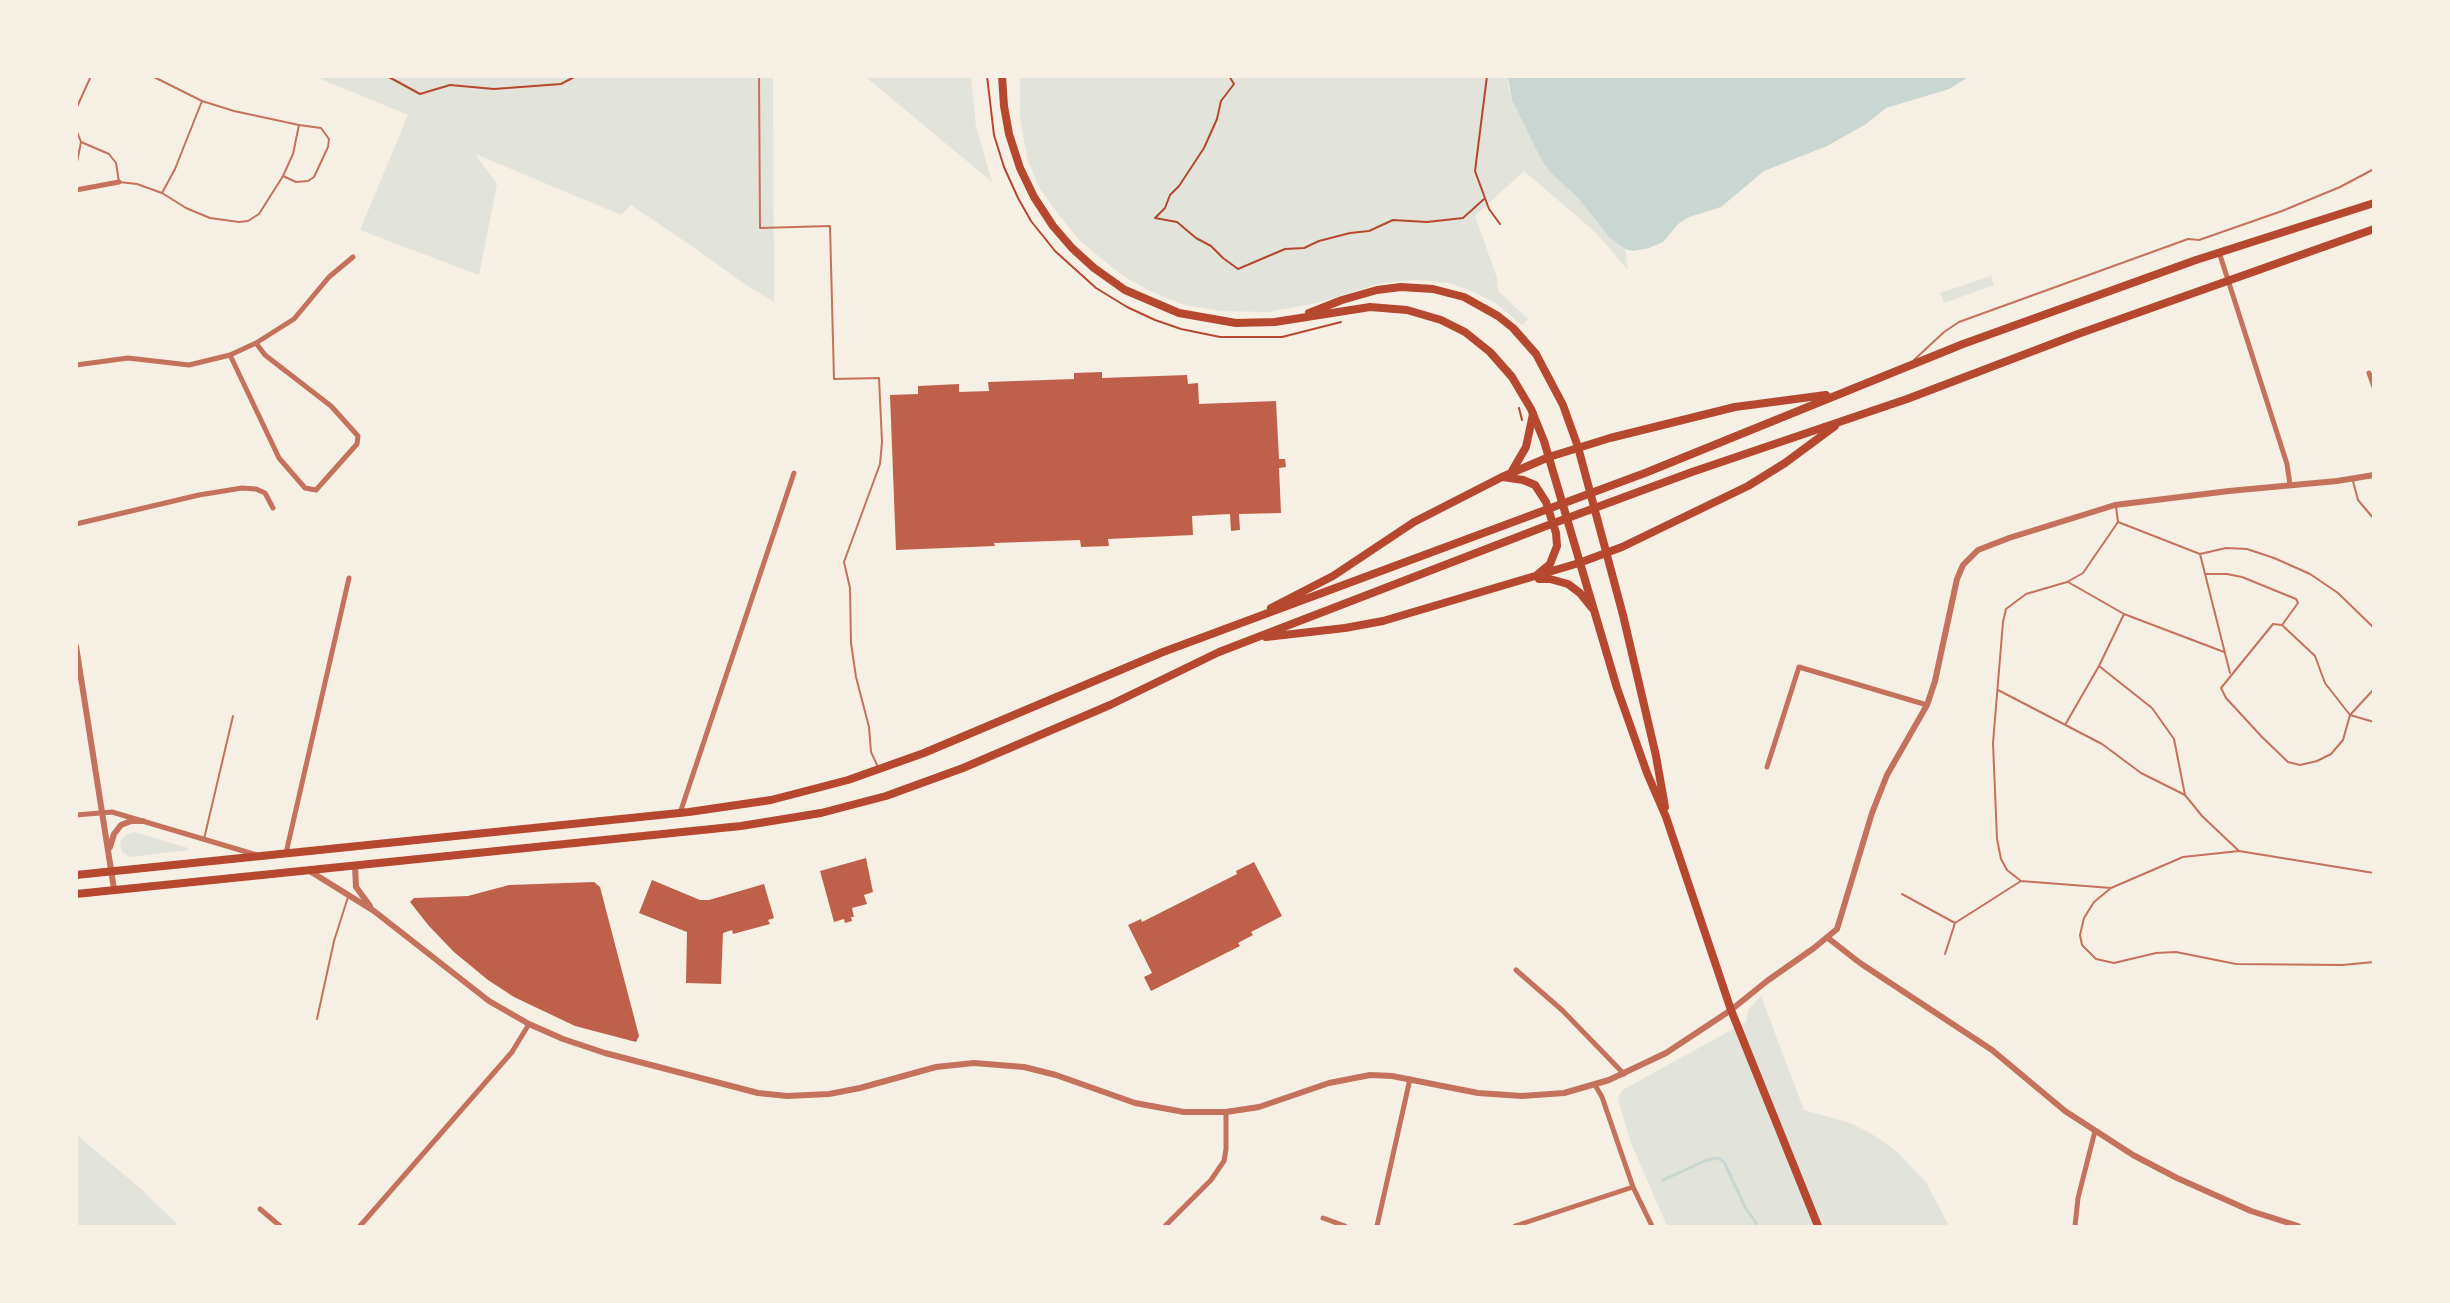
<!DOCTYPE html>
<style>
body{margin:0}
#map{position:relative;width:2450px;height:1303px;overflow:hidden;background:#f6efe4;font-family:"Noto Sans",sans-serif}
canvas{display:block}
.frame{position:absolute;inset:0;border:78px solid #f6efe4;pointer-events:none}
</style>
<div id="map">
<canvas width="2450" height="1303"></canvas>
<div class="frame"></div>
</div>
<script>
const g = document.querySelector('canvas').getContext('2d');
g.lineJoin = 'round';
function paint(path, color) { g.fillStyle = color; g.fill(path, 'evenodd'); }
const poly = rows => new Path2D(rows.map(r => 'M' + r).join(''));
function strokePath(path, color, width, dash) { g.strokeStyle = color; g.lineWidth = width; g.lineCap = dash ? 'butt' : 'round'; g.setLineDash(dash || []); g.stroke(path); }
paint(poly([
 [316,77,773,77,774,302,747,286,699,251,631,205,621,215,475,154,497,184,479,275,360,230,408,115],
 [862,77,971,77,976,126,992,182,867,78],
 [1020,77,1508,77,1509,91,1517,110,1551,173,1578,198,1609,237,1625,249,1628,270,1596,233,1524,171,1475,216,1497,278,1498,291,1528,319,1522,325,1494,302,1467,289,1448,283,1419,280,1381,283,1317,303,1268,312,1221,311,1184,305,1150,291,1123,276,1081,242,1058,214,1040,189,1028,161,1020,119],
 [1991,276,1994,285,1944,303,1940,293],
 [134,832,188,848,189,850,130,857,122,852,120,842,125,835],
 [1761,996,1804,1110,1850,1123,1872,1134,1896,1151,1926,1182,1949,1226,1667,1226,1631,1143,1618,1100,1619,1095,1624,1089,1746,1022,1748,1010],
 [77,1135,141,1189,179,1226,77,1226]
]), '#e2e4dc');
paint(poly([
 [1508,77,1508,76,1968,77,1949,89,1886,108,1866,124,1827,146,1764,171,1721,207,1689,217,1678,224,1663,242,1649,248,1633,251,1625,249,1609,237,1578,198,1551,173,1541,159,1512,100]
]), '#c9d6d2');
strokePath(poly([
 [1663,1180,1707,1160,1718,1158,1724,1162,1745,1207,1758,1226]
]), '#c9d6d2', 3);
paint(poly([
 [1102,372,1102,378,1187,375,1188,384,1198,383,1199,404,1276,401,1279,459,1285,459,1286,467,1279,468,1281,513,1239,514,1240,530,1231,531,1230,514,1192,516,1193,535,1108,539,1109,546,1081,547,1080,540,994,543,995,546,896,550,890,395,918,394,918,386,959,384,959,392,989,391,988,382,1074,379,1074,373],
 [866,858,873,892,864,895,867,904,852,908,854,917,851,917,852,921,845,923,844,919,834,922,820,871],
 [1254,862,1282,916,1251,932,1253,935,1238,943,1240,946,1151,991,1144,977,1152,973,1128,925,1141,919,1142,922,1237,874,1236,871],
 [652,880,700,900,709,900,764,884,774,918,768,920,770,924,733,934,732,930,723,933,721,984,686,983,687,932,639,913],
 [594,882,600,887,639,1036,636,1042,575,1026,514,997,488,980,454,952,429,926,410,902,414,898,468,896,509,885]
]), '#bf614a');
strokePath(poly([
 [387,76,420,94,450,85,494,89,561,84,576,76],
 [987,76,994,135,1004,167,1018,198,1031,221,1055,251,1096,288,1127,307,1155,320,1181,329,1220,337,1282,337,1341,322],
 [1229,76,1234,84,1221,101,1217,119,1204,148,1179,186,1170,195,1165,208,1155,218,1177,222,1196,238,1211,246,1223,258,1238,269,1285,249,1304,248,1319,241,1350,233,1369,231,1393,220,1427,222,1463,218,1484,199],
 [1487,76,1475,171,1489,209,1500,224],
 [1519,408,1522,420]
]), '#b5482f', 2);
strokePath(poly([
 [152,76,202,101],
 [759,76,760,228,830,226,834,379,879,378,882,442,880,464,844,562,850,588,851,643,856,677,869,727,871,752,878,767],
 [76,109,91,76],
 [76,129,81,142,76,167],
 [81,142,109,154,116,163,119,182,137,184,162,193,186,208,210,218,239,222,248,221,259,214,283,176,296,182,308,181,314,177,328,147,329,139,321,128,299,125,293,154,283,176],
 [162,193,175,169,202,101,234,111,299,125],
 [1914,360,1944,332,1959,322,2188,239,2199,240,2282,211,2340,187,2374,169],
 [2353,481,2358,500,2374,519],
 [2116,507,2118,522],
 [2200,554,2230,673],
 [2206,574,2227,574,2242,577,2296,599,2298,603,2282,625],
 [2068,582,2124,614,2224,652],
 [2099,666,2152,708,2174,739,2185,795],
 [1998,690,2102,744,2141,773,2185,795,2202,816,2239,851,2374,873],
 [2350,715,2325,683,2315,656,2282,625,2273,624,2221,688,2226,698,2262,737,2288,762,2300,765,2317,761,2331,754,2343,740,2350,715,2374,689],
 [2350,715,2374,722],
 [2065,725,2099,666,2124,614],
 [204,839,233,716],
 [2239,851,2183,857,2111,888,2094,902,2084,918,2080,935,2082,945,2096,959,2114,963,2156,953,2176,952,2236,964,2342,965,2374,962],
 [2021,881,2111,888],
 [1902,894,1955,923,2021,881,2007,870,2001,859,1997,839,1993,743,2003,622,2006,609,2026,594,2067,582,2083,573,2118,522,2200,554,2226,548,2247,549,2274,558,2310,574,2338,593,2374,628],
 [1945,954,1955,923],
 [317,1019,334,941,348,897]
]), '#c5725c', 2);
strokePath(poly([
 [76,190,119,182],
 [2219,252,2287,464,2290,485],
 [230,355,279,458,305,488,316,490,357,444,358,436,331,406,265,355,256,343],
 [76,365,128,358,189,365,230,355,256,343,294,319,329,277,353,257],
 [2369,373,2374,387],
 [76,524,199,495,242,488,256,489,265,493,273,508],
 [1767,767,1799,667,1927,705],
 [680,813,794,473],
 [76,815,112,812,257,855],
 [286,853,349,578],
 [1516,970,1562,1010,1624,1074],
 [1595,1085,1602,1097,1633,1187,1652,1226],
 [260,1209,280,1226],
 [1323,1218,1345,1226],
 [360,1226,512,1052,529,1024],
 [1165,1226,1211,1180,1224,1161,1226,1149,1226,1112],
 [1377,1226,1410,1079],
 [1515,1226,1633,1187],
 [2075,1226,2078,1198,2095,1131]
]), '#c5725c', 5);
strokePath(poly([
 [76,646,114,889],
 [110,847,114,834,121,825,131,821,143,821],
 [355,865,356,887,370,906],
 [308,870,374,911,489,1001,529,1024,563,1039,605,1053,758,1093,787,1096,829,1094,860,1088,936,1067,974,1063,1024,1067,1056,1075,1135,1103,1184,1112,1226,1112,1259,1107,1329,1083,1370,1075,1392,1076,1478,1093,1522,1096,1564,1093,1609,1080,1666,1053,1731,1010,1767,981,1814,948,1837,929,1872,813,1887,775,1927,705,1935,681,1957,579,1963,565,1978,550,2009,538,2115,505,2229,491,2337,481,2374,475],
 [1828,938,1860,963,1992,1050,2065,1111,2133,1155,2177,1178,2251,1211,2298,1226]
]), '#c5725c', 6);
strokePath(poly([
 [1002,76,1004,106,1009,134,1020,168,1034,197,1053,226,1072,248,1094,268,1125,290,1179,313,1236,323,1275,322,1370,307,1407,310,1441,320,1465,332,1490,352,1512,377,1531,409,1544,441,1617,688,1647,773,1666,817,1731,1010,1818,1226],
 [1309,313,1342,300,1377,290,1401,287,1433,289,1464,297,1498,316,1513,328,1536,354,1563,405,1578,447,1623,615,1656,756,1665,807]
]), '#b5482f', 8);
strokePath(poly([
 [1512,471,1526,447,1533,414],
 [1503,477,1523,480,1535,485,1546,502,1556,533,1557,546,1550,564,1538,574],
 [1539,579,1550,579,1568,584,1580,593,1592,608],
 [1271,608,1333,576,1414,522,1502,477,1549,457,1610,438,1735,407,1826,395],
 [1266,637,1345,628,1383,621,1579,563,1622,547,1748,486,1785,463,1835,426],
 [76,875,689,812,771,800,848,780,924,753,1163,652,1645,473,1963,344,2196,260,2374,203],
 [76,894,741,826,821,813,886,796,963,768,1110,705,1219,652,1546,526,1692,472,1907,399,2078,334,2374,229]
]), '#b5482f', 8);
</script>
